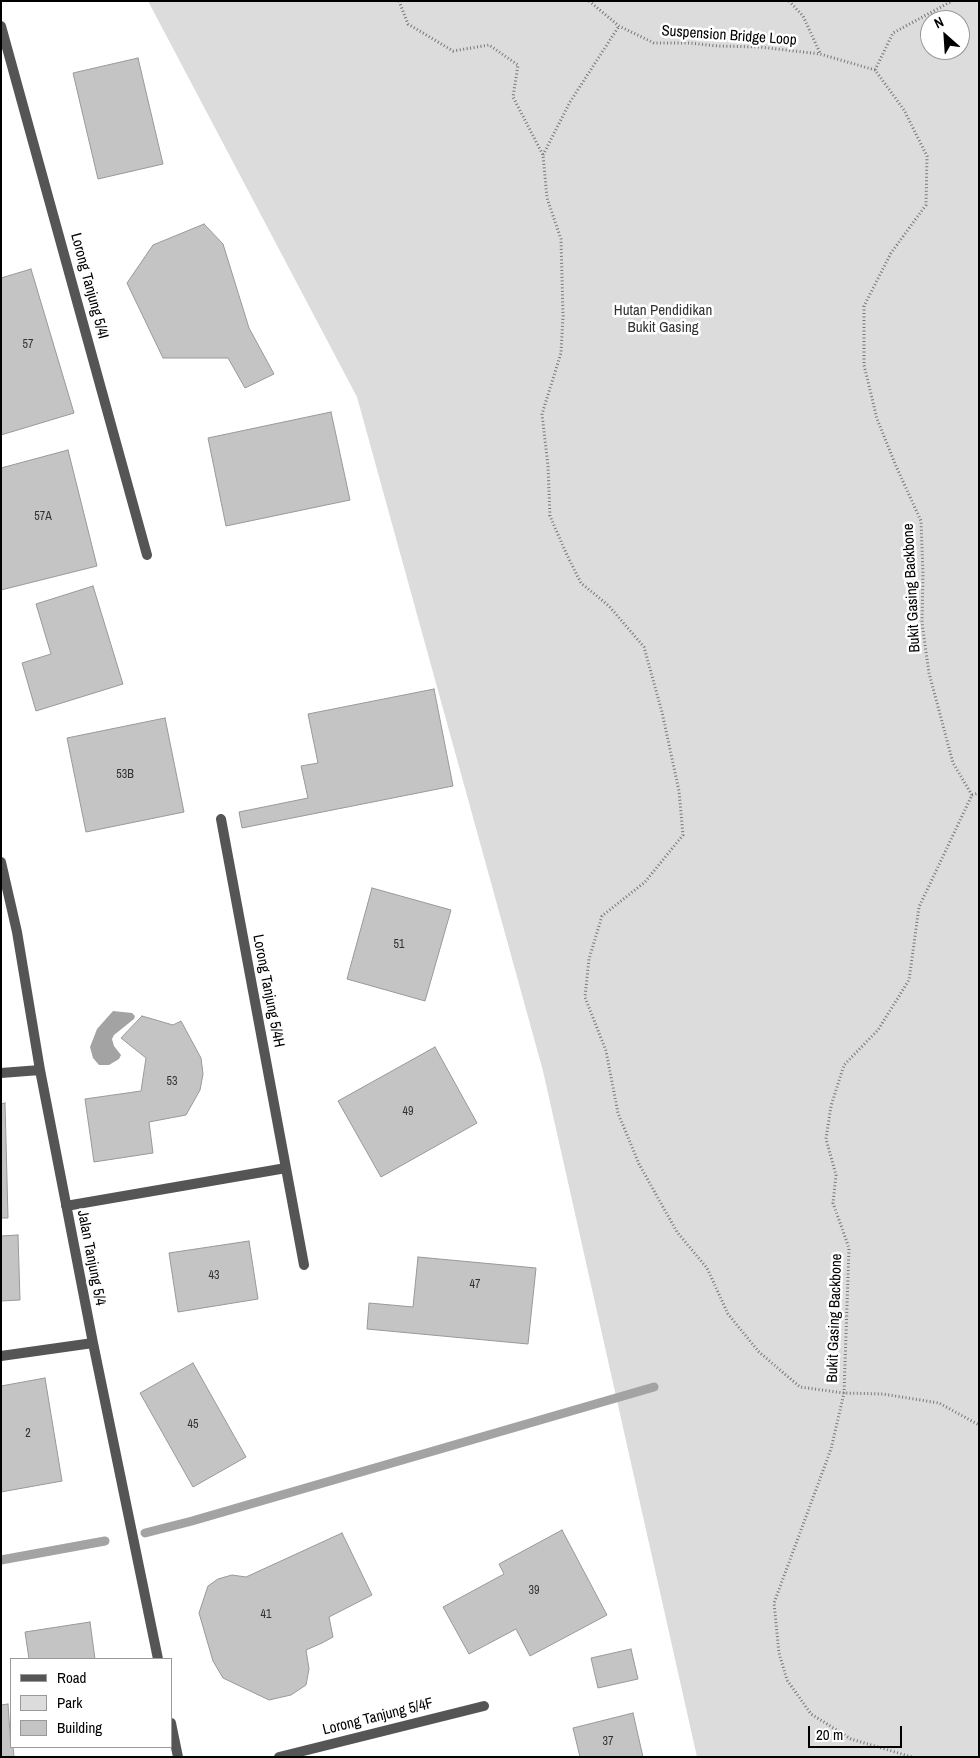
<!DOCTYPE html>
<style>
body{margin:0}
#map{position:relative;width:980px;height:1758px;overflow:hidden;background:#fff;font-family:"Archivo Narrow",sans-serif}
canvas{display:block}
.frame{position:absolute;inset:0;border:2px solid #000;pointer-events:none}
.legend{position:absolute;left:10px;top:1658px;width:162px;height:90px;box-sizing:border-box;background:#fff;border:1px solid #999;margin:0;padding:6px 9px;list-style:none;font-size:15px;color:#000}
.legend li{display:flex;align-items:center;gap:10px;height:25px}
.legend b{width:25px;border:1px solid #999}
.north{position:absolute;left:920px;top:10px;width:50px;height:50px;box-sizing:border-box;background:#fff;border:1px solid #999;border-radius:50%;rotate:334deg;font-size:14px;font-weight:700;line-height:20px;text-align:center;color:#000}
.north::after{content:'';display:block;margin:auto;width:18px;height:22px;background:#000;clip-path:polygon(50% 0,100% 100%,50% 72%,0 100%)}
.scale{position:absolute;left:808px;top:1726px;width:94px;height:22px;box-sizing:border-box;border:2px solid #000;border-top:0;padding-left:6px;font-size:15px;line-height:18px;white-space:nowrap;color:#000;-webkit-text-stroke:4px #fff;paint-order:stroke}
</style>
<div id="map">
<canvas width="980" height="1758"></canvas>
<div class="frame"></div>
<ul class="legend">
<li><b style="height:6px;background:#555"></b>Road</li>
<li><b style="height:14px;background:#dcdcdc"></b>Park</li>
<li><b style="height:14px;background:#c4c4c4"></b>Building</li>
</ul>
<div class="north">N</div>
<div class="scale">20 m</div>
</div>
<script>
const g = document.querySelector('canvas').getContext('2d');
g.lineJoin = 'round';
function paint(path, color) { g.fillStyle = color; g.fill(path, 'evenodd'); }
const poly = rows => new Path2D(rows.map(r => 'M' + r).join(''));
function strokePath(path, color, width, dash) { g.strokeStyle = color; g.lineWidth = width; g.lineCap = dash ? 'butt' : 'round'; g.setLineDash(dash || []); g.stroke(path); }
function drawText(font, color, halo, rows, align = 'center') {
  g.font = font + ' "Archivo Narrow",sans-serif'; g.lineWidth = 5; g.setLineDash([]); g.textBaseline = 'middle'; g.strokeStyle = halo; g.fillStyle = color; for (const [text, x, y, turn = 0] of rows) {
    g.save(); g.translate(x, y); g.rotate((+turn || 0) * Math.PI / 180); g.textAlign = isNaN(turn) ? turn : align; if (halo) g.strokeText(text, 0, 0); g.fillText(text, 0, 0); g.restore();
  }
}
paint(poly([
 [148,1,979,1,979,1757,697,1757,543,1071,357,397],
 [930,20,960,20,960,50,930,50]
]), '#dcdcdc');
paint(poly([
 [113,1011,132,1013,135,1016,134,1019,114,1035,112,1039,114,1046,121,1055,119,1059,109,1065,99,1065,93,1058,90,1047,97,1029]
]), '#a3a3a3');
strokePath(poly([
 [145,1533,192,1521,654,1387],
 [1,1560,105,1541]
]), '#a3a3a3', 9);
const building = poly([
 [138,58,163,164,98,179,73,73,138,58],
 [204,224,223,244,249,328,274,374,245,388,228,358,163,358,127,283,153,245,204,224],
 [31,269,74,413,1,435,1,278,31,269],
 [331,412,350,500,226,526,208,438,331,412],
 [68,450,97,566,1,590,1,468,68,450],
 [93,586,123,684,36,711,22,663,51,654,36,604,93,586],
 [434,689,453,786,242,828,239,812,308,798,301,766,318,763,308,714,434,689],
 [165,718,184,812,86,832,67,738,165,718],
 [372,888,451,910,425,1001,347,979,372,888],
 [142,1016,173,1025,181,1021,201,1058,203,1074,200,1090,186,1115,149,1122,153,1153,94,1162,85,1099,141,1091,146,1058,121,1038,142,1016],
 [435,1047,477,1123,381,1177,338,1101,435,1047],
 [5,1103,8,1218,1,1218,1,1104,5,1103],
 [18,1235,20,1300,1,1301,1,1236,18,1235],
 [249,1241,258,1299,178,1312,169,1253,249,1241],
 [418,1257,536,1268,528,1344,367,1329,369,1303,413,1307,418,1257],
 [193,1363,246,1457,193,1487,140,1393,193,1363],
 [45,1378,62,1481,1,1492,1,1386,45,1378],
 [562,1530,607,1615,530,1656,516,1629,469,1654,443,1607,504,1574,499,1564,562,1530],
 [342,1533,372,1595,329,1617,333,1637,322,1643,306,1650,309,1669,306,1685,291,1695,269,1700,223,1678,213,1661,199,1613,208,1586,218,1579,232,1575,246,1577,342,1533],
 [90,1622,95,1659,29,1659,25,1632,90,1622],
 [631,1649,638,1679,598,1688,591,1658,631,1649],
 [8,1704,11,1747,13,1747,14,1757,1,1757,1,1705,8,1704],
 [633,1713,643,1757,580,1757,573,1728,633,1713]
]);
paint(building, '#c4c4c4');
strokePath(building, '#999', 1);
strokePath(poly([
 [399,1,408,24,453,51,489,45,518,65,513,97,543,155,547,198,561,239,563,316,561,353,542,414,548,466,550,516,566,553,581,583,609,606,644,647,662,712,679,791,683,835,645,882,602,916,589,959,585,997,606,1051,618,1113,639,1164,677,1232,707,1268,728,1314,759,1352,800,1387,844,1393,883,1394,939,1403,979,1425],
 [589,1,619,26,654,43,690,43,718,46,760,47,820,54,875,70,904,110,927,156,926,205,891,253,864,306,864,365,877,419,896,466,921,521,923,574,922,623,929,673,953,763,972,795,919,907,909,980,878,1030,844,1065,831,1106,826,1139,836,1175,833,1203,849,1248,844,1393,831,1449,774,1603,779,1653,787,1680,811,1714,851,1739,912,1757],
 [789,1,803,16,820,53],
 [875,70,893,33,952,1],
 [543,155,570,102,619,26],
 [972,795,979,793]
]), '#777', 3, [1, 2.5]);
strokePath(poly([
 [1,26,147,555],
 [221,819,304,1265],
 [1,862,17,932,40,1070,93,1343,158,1659],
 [1,1073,40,1070],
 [66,1206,286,1168],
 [1,1356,93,1343],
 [171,1723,178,1757],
 [279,1757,484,1706]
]), '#555', 10);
drawText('12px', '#313131', null, [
 ["57",28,345],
 ["57A",43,517],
 ["53B",125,775],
 ["51",399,945],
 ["53",172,1082],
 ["49",408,1112],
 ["43",214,1276],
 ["47",475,1285],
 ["45",193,1425],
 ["2",28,1434],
 ["39",534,1591],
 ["41",266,1615],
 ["37",608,1742]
]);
drawText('15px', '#000', '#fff', [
 ["Suspension Bridge Loop",729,36,4],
 ["Lorong Tanjung 5/4I",89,286,75],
 ["Bukit Gasing Backbone",912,588,-93],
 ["Lorong Tanjung 5/4H",268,991,79],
 ["Jalan Tanjung 5/4",91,1258,79],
 ["Bukit Gasing Backbone",835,1318,-88],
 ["Lorong Tanjung 5/4F",378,1717,-14]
]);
drawText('15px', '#333', '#fff', [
 ["Hutan Pendidikan",663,311],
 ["Bukit Gasing",663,328]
]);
</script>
